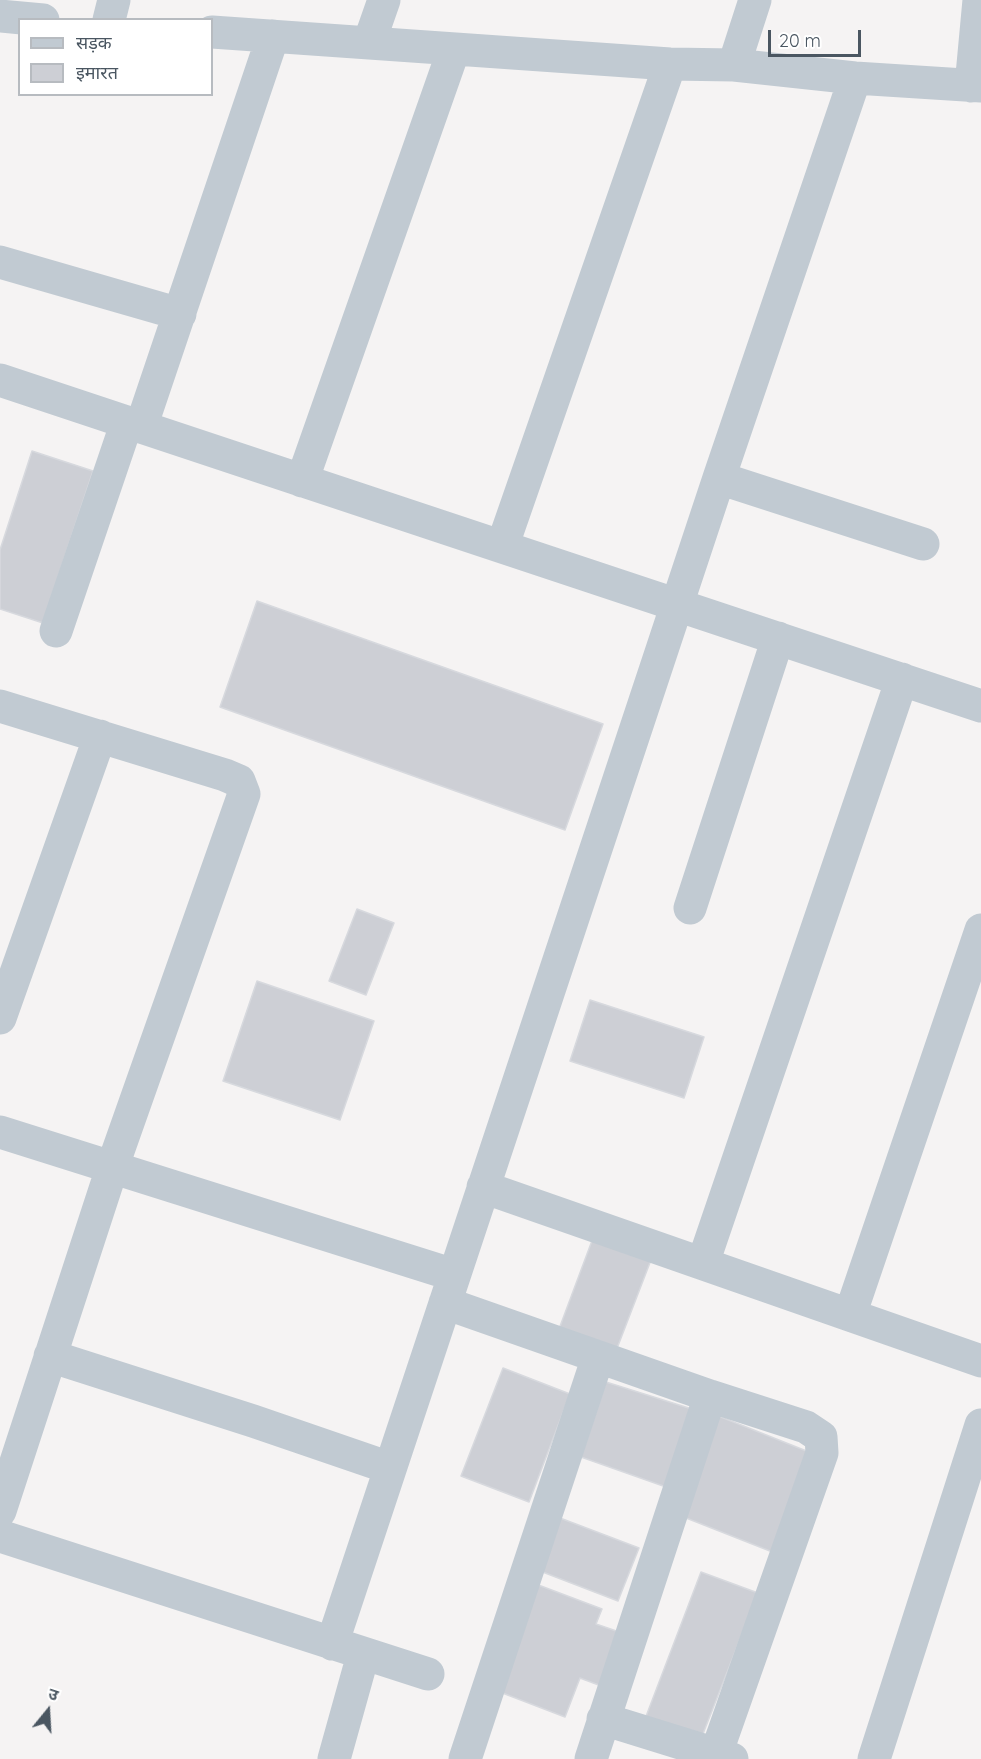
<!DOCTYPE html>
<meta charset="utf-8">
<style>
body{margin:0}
#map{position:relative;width:981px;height:1759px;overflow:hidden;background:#f5f3f3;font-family:Quicksand,"Noto Sans Devanagari",sans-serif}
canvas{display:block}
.legend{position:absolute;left:18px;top:18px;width:195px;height:78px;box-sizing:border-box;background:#fff;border:2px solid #b7bbc0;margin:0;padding:8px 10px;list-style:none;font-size:18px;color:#4a5661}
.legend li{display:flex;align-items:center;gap:12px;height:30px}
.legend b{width:30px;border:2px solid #b7bbc0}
.north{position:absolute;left:18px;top:1681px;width:60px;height:60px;-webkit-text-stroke:4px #fff;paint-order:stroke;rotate:18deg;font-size:16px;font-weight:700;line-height:24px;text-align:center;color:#4a5661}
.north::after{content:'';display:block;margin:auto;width:21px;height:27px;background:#4a5661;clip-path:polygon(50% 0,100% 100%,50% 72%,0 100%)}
.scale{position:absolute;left:768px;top:30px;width:93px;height:27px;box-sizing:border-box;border:3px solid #4a5661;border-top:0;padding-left:8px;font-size:18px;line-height:21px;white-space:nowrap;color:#4a5661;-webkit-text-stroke:4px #fff;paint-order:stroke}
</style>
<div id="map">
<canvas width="981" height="1759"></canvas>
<ul class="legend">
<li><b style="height:8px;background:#c1cad2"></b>सड़क</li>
<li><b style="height:16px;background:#cdcfd5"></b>इमारत</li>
</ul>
<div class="north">उ</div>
<div class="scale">20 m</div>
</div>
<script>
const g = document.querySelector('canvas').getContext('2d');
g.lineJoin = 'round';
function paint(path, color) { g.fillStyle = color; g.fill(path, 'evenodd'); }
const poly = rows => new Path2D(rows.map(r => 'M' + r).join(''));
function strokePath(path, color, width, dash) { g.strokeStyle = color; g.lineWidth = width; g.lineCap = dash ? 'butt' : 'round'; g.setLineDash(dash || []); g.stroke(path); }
const building = poly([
 [32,451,93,471,43,623,0,609,0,550,32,451],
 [257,601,603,724,565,830,220,707,257,601],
 [357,909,394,923,366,995,329,981,357,909],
 [257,981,374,1021,340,1120,223,1081,257,981],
 [590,1000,704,1037,684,1098,570,1061,590,1000],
 [593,1238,651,1260,616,1351,559,1329,593,1238],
 [503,1368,570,1394,529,1502,461,1476,503,1368],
 [606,1382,695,1410,666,1487,581,1457,606,1382],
 [716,1415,814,1454,775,1553,676,1514,716,1415],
 [560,1518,639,1548,618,1601,540,1571,560,1518],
 [701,1572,758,1593,701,1739,645,1719,701,1572],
 [533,1583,602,1609,596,1624,625,1634,604,1687,580,1678,565,1717,492,1689,533,1583]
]);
paint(building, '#cdcfd5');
strokePath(building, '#d7d9de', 1.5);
strokePath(poly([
 [0,16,43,20],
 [109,20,114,0],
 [212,32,670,64,734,65,855,78,981,86],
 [369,43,384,0],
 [734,65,755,0],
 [971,86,979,0],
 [0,262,180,314],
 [0,380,981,706],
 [141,427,273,36],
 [719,478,923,544],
 [302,481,454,49],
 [502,547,670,64],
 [56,631,127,422],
 [0,706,225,775,239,781,244,794,112,1168,0,1511],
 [690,908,778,638],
 [0,1018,100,736],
 [0,1132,454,1275],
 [483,1187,981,1361],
 [703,1263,902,679],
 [445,1303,710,1396,806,1427,821,1437,822,1453,716,1754],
 [850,1315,981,930],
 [50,1356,253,1421,390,1468],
 [0,1536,428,1674],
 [332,1644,719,478,855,78],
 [603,1719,732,1759],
 [334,1759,363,1655],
 [465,1759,598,1357],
 [591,1759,710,1396],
 [874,1759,981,1425]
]), '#c1cad2', 33);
</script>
